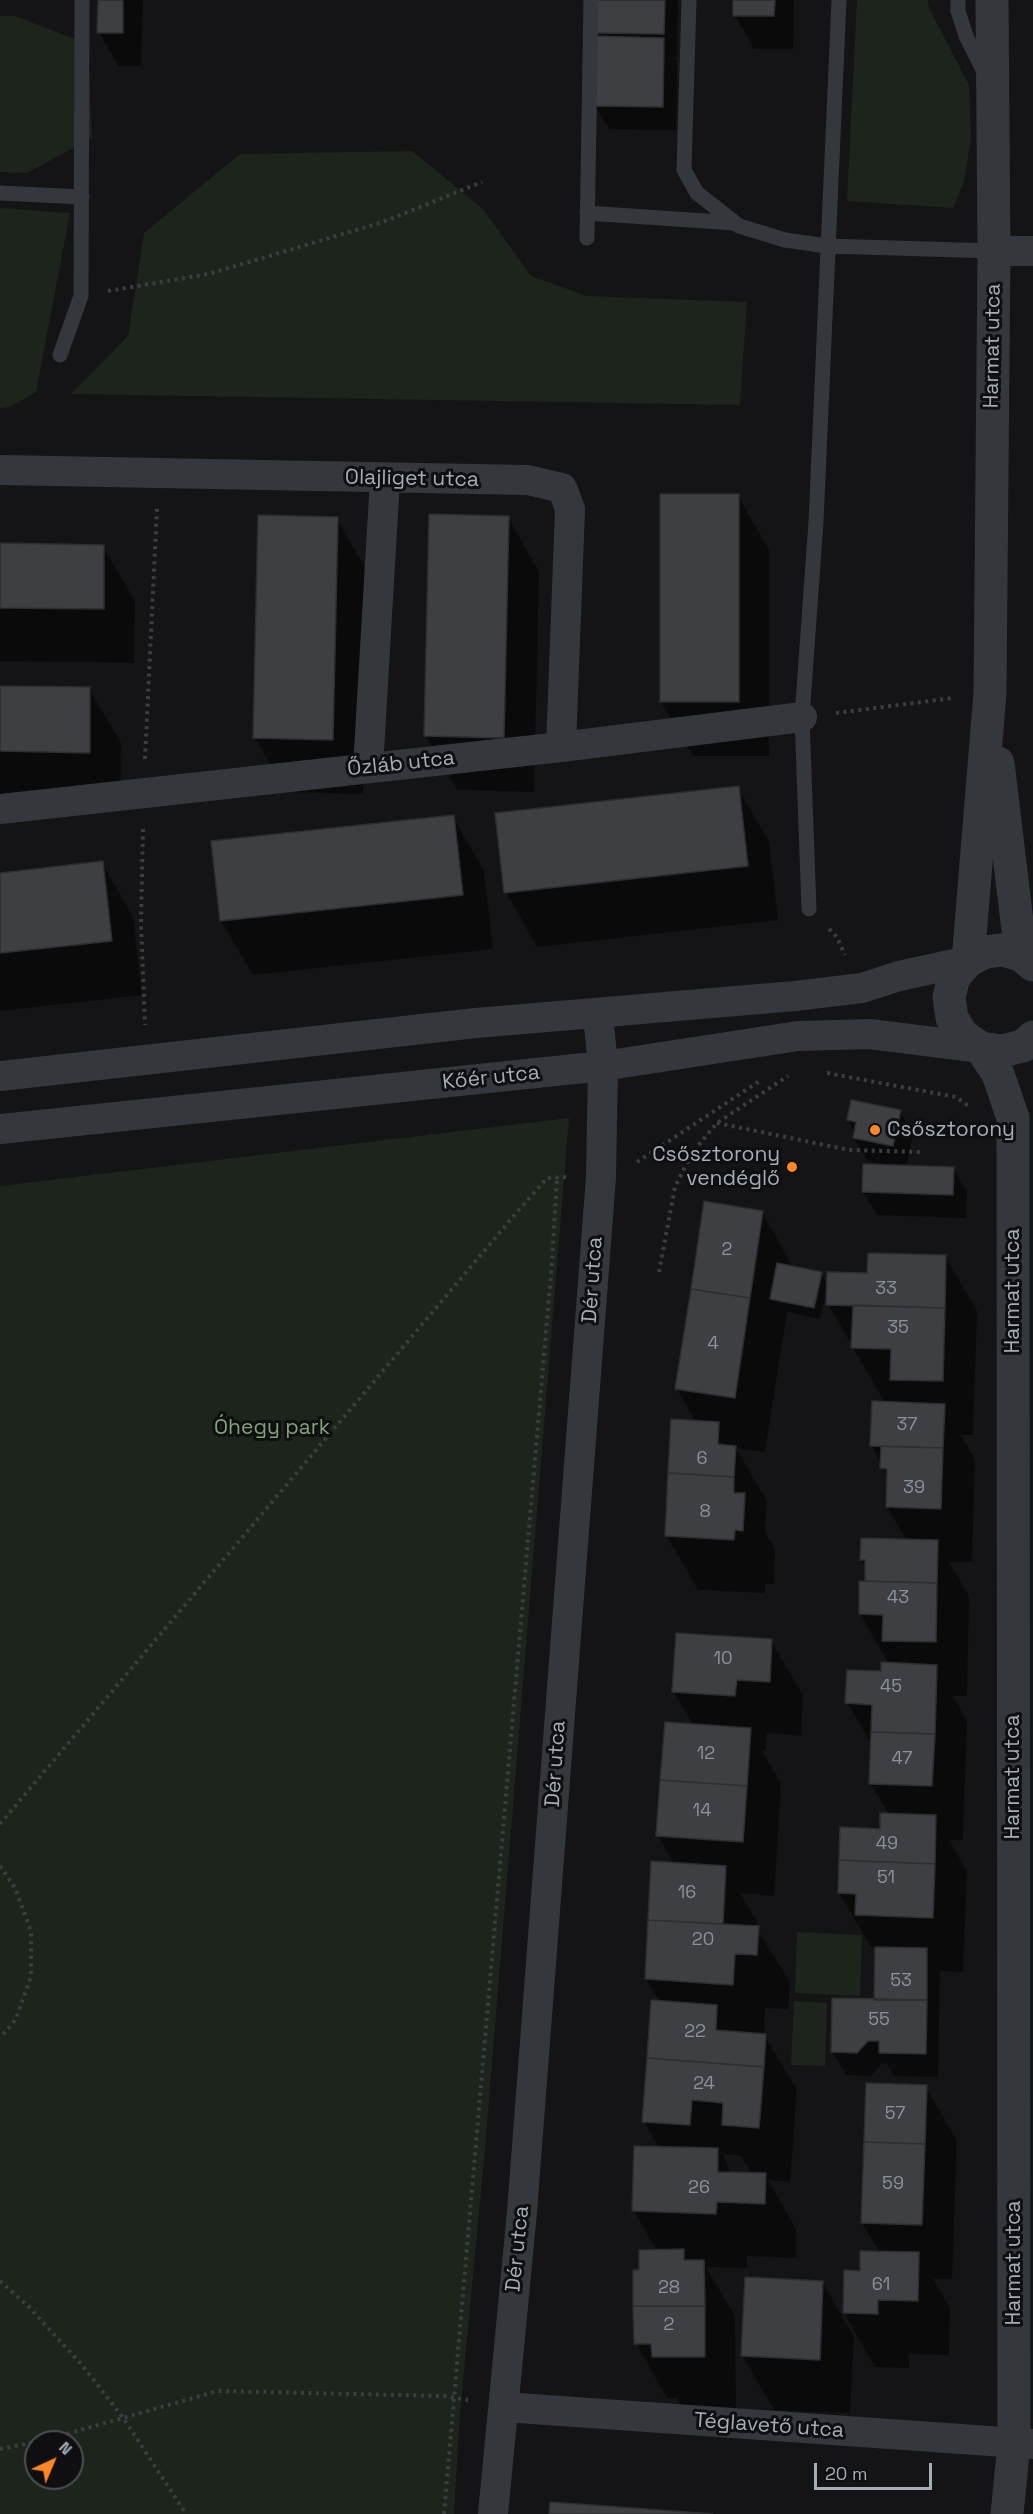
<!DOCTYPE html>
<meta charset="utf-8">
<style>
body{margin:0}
#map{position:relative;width:1033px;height:2514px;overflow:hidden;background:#141416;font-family:"Space Grotesk",sans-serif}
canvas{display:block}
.north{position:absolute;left:24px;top:2430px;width:60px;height:60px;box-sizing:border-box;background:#0f0f11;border:2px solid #4b4f53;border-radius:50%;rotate:44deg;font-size:16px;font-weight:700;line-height:24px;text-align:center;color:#a4aeb7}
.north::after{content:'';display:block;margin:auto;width:21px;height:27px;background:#fe8623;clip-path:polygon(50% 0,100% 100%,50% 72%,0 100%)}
.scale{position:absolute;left:814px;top:2463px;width:118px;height:27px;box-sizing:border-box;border:3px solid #a4aeb7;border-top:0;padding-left:8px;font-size:18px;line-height:21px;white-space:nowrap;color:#a4aeb7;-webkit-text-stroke:4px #0f0f11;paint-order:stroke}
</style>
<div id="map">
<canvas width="1033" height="2514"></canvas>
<div class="north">N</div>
<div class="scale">20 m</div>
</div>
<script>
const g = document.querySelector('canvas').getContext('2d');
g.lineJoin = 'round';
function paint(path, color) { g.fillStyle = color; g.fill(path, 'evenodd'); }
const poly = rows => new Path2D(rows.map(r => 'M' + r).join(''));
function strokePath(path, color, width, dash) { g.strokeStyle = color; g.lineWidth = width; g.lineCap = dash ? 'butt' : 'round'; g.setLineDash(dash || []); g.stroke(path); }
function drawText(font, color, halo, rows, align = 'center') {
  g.font = font + ' "Space Grotesk",sans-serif'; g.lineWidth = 6; g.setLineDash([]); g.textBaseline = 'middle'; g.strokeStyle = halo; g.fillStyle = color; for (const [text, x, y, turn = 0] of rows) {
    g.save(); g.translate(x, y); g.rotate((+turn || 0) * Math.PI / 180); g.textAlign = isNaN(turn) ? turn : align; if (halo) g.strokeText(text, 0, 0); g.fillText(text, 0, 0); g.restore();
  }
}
paint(poly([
 [857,0,928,0,929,8,969,85,971,138,964,182,953,208,847,201],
 [0,16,15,16,88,44,92,138,27,173,0,172],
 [412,151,483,209,531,276,587,296,747,302,740,405,71,394,128,336,144,233,240,154],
 [0,208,70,213,36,392,10,407,0,408],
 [569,1118,485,2149,460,2413,454,2514,0,2514,0,1186],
 [36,2442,72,2442,72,2478,36,2478],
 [797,1932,862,1935,860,1996,795,1993],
 [794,2001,827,2003,825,2066,791,2065]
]), '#1c241b');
paint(poly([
 [99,0,143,0,141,66,118,66,99,32],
 [597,0,678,0,677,57,674,57,677,62,676,130,609,129,595,106,600,38,597,33],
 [735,0,794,0,793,49,754,49,735,15],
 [662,495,738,496,769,550,769,756,693,756,661,702],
 [431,515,508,517,539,572,534,792,457,790,426,736],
 [337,519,368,573,363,794,286,792,255,738],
 [0,545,103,547,135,601,134,663,0,661],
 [0,687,89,689,121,743,120,807,0,804],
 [738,788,769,842,778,920,537,947,506,892],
 [453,817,484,871,493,949,253,975,221,921,212,843],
 [102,863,133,917,142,995,0,1011,0,874],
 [900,1111,913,1134,906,1167,953,1168,967,1192,966,1218,877,1215,863,1192,864,1166,886,1165,868,1161,854,1138,855,1133,848,1120],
 [762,1212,793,1267,821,1273,828,1286,945,1256,977,1311,973,1435,961,1435,975,1460,972,1562,949,1562,969,1596,967,1696,953,1696,967,1721,963,1840,949,1840,967,1871,963,1972,940,1971,938,2077,894,2076,887,2064,882,2063,871,2076,846,2075,833,2052,876,2001,876,1947,871,1947,839,1893,889,1815,871,1784,872,1745,847,1702,883,1673,889,1664,860,1614,867,1570,861,1560,907,1541,887,1507,888,1480,872,1445,885,1403,828,1304,827,1288,820,1319,787,1312,765,1452,736,1448,767,1501,765,1532,775,1549,774,1584,765,1584,765,1593,698,1590,667,1536,696,1422,677,1389],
 [771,1641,803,1695,801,1736,767,1733,766,1750,762,1750,781,1784,774,1896,740,1893,757,1922,756,1928,790,1982,788,2009,765,2008,764,2035,797,2090,790,2182,768,2180,796,2229,796,2258,747,2256,747,2268,706,2267,735,2316,736,2411,684,2411,677,2398,667,2398,636,2343,641,2272,657,2251,634,2211,659,2148,644,2121,660,2002,646,1979,653,1863,674,1864,658,1835,693,1725,674,1692],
 [723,2154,741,2156,752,2174,731,2174],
 [926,2087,957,2141,952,2279,933,2279,950,2308,949,2355,909,2354,909,2368,875,2367,844,2313,861,2272,880,2253,862,2223],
 [823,2283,854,2337,850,2413,774,2410,742,2355]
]), '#0007');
const building = poly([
 [98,0,123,0,123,33,97,33,98,0],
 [595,0,665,0,664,34,595,33,595,0],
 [733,0,775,0,774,16,733,16,733,0],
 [595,36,664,38,663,107,594,106,595,36],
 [660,494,739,494,739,702,660,702,660,494],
 [429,514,509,516,504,738,424,736,429,514],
 [258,515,338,517,333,740,253,738,258,515],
 [0,543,104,545,104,609,0,608,0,543],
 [0,686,90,687,90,753,0,751,0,686],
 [739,786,748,866,504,893,495,813,739,786],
 [454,815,463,895,220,921,211,841,454,815],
 [103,861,112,941,0,953,0,873,103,861],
 [851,1100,901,1110,893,1146,853,1138,856,1122,847,1120,851,1100],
 [863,1164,954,1167,953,1195,862,1192,863,1164],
 [704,1201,763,1211,750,1298,691,1289,704,1201],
 [868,1253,946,1255,945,1308,826,1305,827,1272,867,1273,868,1253],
 [777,1263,822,1272,814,1308,770,1299,777,1263],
 [691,1289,750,1298,735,1398,675,1389,691,1289],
 [853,1305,945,1308,943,1381,890,1380,891,1349,851,1348,853,1305],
 [872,1401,945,1404,943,1448,870,1446,872,1401],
 [671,1419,719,1422,718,1444,736,1446,734,1477,668,1473,671,1419],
 [881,1446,943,1448,941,1509,886,1507,887,1469,880,1468,881,1446],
 [668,1473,734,1477,734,1493,745,1493,743,1531,735,1530,734,1540,665,1536,668,1473],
 [861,1538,938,1540,937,1583,865,1581,865,1560,860,1560,861,1538],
 [859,1581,937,1583,936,1642,882,1641,883,1615,859,1614,859,1581],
 [676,1633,772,1639,770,1682,737,1680,735,1696,672,1692,676,1633],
 [881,1662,937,1665,935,1734,871,1732,872,1705,845,1703,847,1670,881,1671,881,1662],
 [665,1722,751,1728,747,1786,660,1780,665,1722],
 [871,1732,935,1734,932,1786,869,1784,871,1732],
 [660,1780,747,1786,743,1842,656,1836,660,1780],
 [880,1813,936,1815,935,1864,839,1860,840,1827,880,1829,880,1813],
 [839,1860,935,1864,933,1918,855,1915,856,1894,838,1893,839,1860],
 [651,1861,726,1866,723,1924,648,1920,651,1861],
 [648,1920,759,1926,757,1955,735,1954,733,1985,645,1979,648,1920],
 [875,1947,927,1948,927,2000,874,2000,875,1947],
 [832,1998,927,2000,926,2054,879,2053,879,2041,868,2041,857,2053,831,2052,832,1998],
 [651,2000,717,2005,716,2030,766,2034,764,2067,647,2058,651,2000],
 [647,2058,764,2067,759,2128,722,2125,723,2103,692,2100,690,2125,642,2122,647,2058],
 [866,2083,927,2085,925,2144,864,2142,866,2083],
 [864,2142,925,2144,922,2225,861,2223,864,2142],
 [634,2146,718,2148,718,2172,766,2173,765,2204,717,2202,716,2214,632,2211,634,2146],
 [684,2249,684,2260,704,2260,705,2306,633,2306,633,2270,639,2270,639,2250,684,2249],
 [860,2251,919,2252,918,2301,878,2300,878,2314,843,2313,844,2270,860,2271,860,2251],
 [745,2277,823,2281,820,2360,741,2356,745,2277],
 [633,2306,705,2306,705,2357,652,2357,651,2344,634,2344,633,2306],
 [550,2502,607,2506,713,2514,549,2514,550,2502]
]);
paint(building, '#3e3f43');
strokePath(building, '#2d2e32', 1.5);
strokePath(poly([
 [108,291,209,274,383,222,482,182],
 [836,713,953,698],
 [145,759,157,508],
 [143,829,141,924,145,1025],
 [829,929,837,937,845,955],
 [827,1073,956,1097,970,1107],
 [717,1123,849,1150,921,1152],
 [637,1162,761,1080],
 [659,1272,675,1187,692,1153,717,1123,788,1076],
 [0,1824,512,1218,547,1178,566,1177],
 [0,1866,15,1888,31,1931,31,1976,16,2019,0,2038],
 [0,2281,28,2306,82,2365,124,2419,186,2514],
 [38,2442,218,2391,444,2396,468,2400],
 [0,2449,36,2442],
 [444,2514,552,1262,557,1177]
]), '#3a3e42', 4, [3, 4.5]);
strokePath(poly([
 [689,0,684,170,697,193,739,226,785,240,827,246,994,251],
 [958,0,958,11,966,36,984,72],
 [0,193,82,197],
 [587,213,735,223],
 [587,238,591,0],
 [60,355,81,296,82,0],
 [809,909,802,717,816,522,839,0]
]), '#34373b', 15);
strokePath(poly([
 [994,251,1033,251],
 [0,470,528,480,562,488,570,509,561,747],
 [368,768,385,479],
 [0,809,561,747,802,717],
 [0,1076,476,1023,795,996,862,988,899,976,968,961],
 [0,1129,603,1066,798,1036,870,1034,981,1048],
 [504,2407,1033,2444],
 [493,2514,522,2212,601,1177,603,1066,598,1014]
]), '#34373b', 30);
strokePath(poly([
 [998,763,1021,955],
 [968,961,990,693,994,251,992,0],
 [1033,965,1021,955,1003,950,985,952,968,961,954,977,949,997,952,1018,963,1036,981,1048,1002,1051,1023,1046,1033,1037],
 [981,1048,998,1074,1013,1118,1014,2444,1007,2514]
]), '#34373b', 33);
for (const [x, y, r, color] of [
 [875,1130,6,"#fe8623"],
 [792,1167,6,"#fe8623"]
]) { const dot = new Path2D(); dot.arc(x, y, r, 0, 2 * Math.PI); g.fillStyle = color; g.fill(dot); strokePath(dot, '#0f0f11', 2); }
drawText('18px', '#8a929a', null, [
 ["2",727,1250],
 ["33",886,1289],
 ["35",898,1328],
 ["4",713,1344],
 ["37",907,1425],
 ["6",702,1459],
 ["39",914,1488],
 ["8",705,1512],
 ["43",898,1598],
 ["10",723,1659],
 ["45",891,1687],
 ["12",706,1754],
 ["47",902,1759],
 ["14",702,1811],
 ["49",887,1844],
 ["51",886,1878],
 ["16",687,1893],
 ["20",703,1940],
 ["53",901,1981],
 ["55",879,2020],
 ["22",695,2032],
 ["24",704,2084],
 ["57",895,2114],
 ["59",893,2184],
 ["26",699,2188],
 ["61",881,2285],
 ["28",669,2288],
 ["2",669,2325]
]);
drawText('21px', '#a4aeb7', '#0f0f11', [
 ["Harmat utca",993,346,-89],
 ["Olajliget utca",412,479,1],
 ["Őzláb utca",401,764,-6],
 ["Kőér utca",491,1078,-6],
 ["Dér utca",593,1280,-86],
 ["Harmat utca",1013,1291,-90],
 ["Dér utca",556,1764,-86],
 ["Harmat utca",1013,1777,-90],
 ["Dér utca",518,2249,-84],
 ["Harmat utca",1014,2263,-90],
 ["Téglavető utca",769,2426,4]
]);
drawText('21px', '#a4aeb7', '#0f0f11', [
 ["Csősztorony",887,1130],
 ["Csősztorony",780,1155,"right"],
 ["vendéglő",780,1179,"right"]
], 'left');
drawText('21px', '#80a37a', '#0f0f11', [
 ["Óhegy park",272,1428]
]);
</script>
